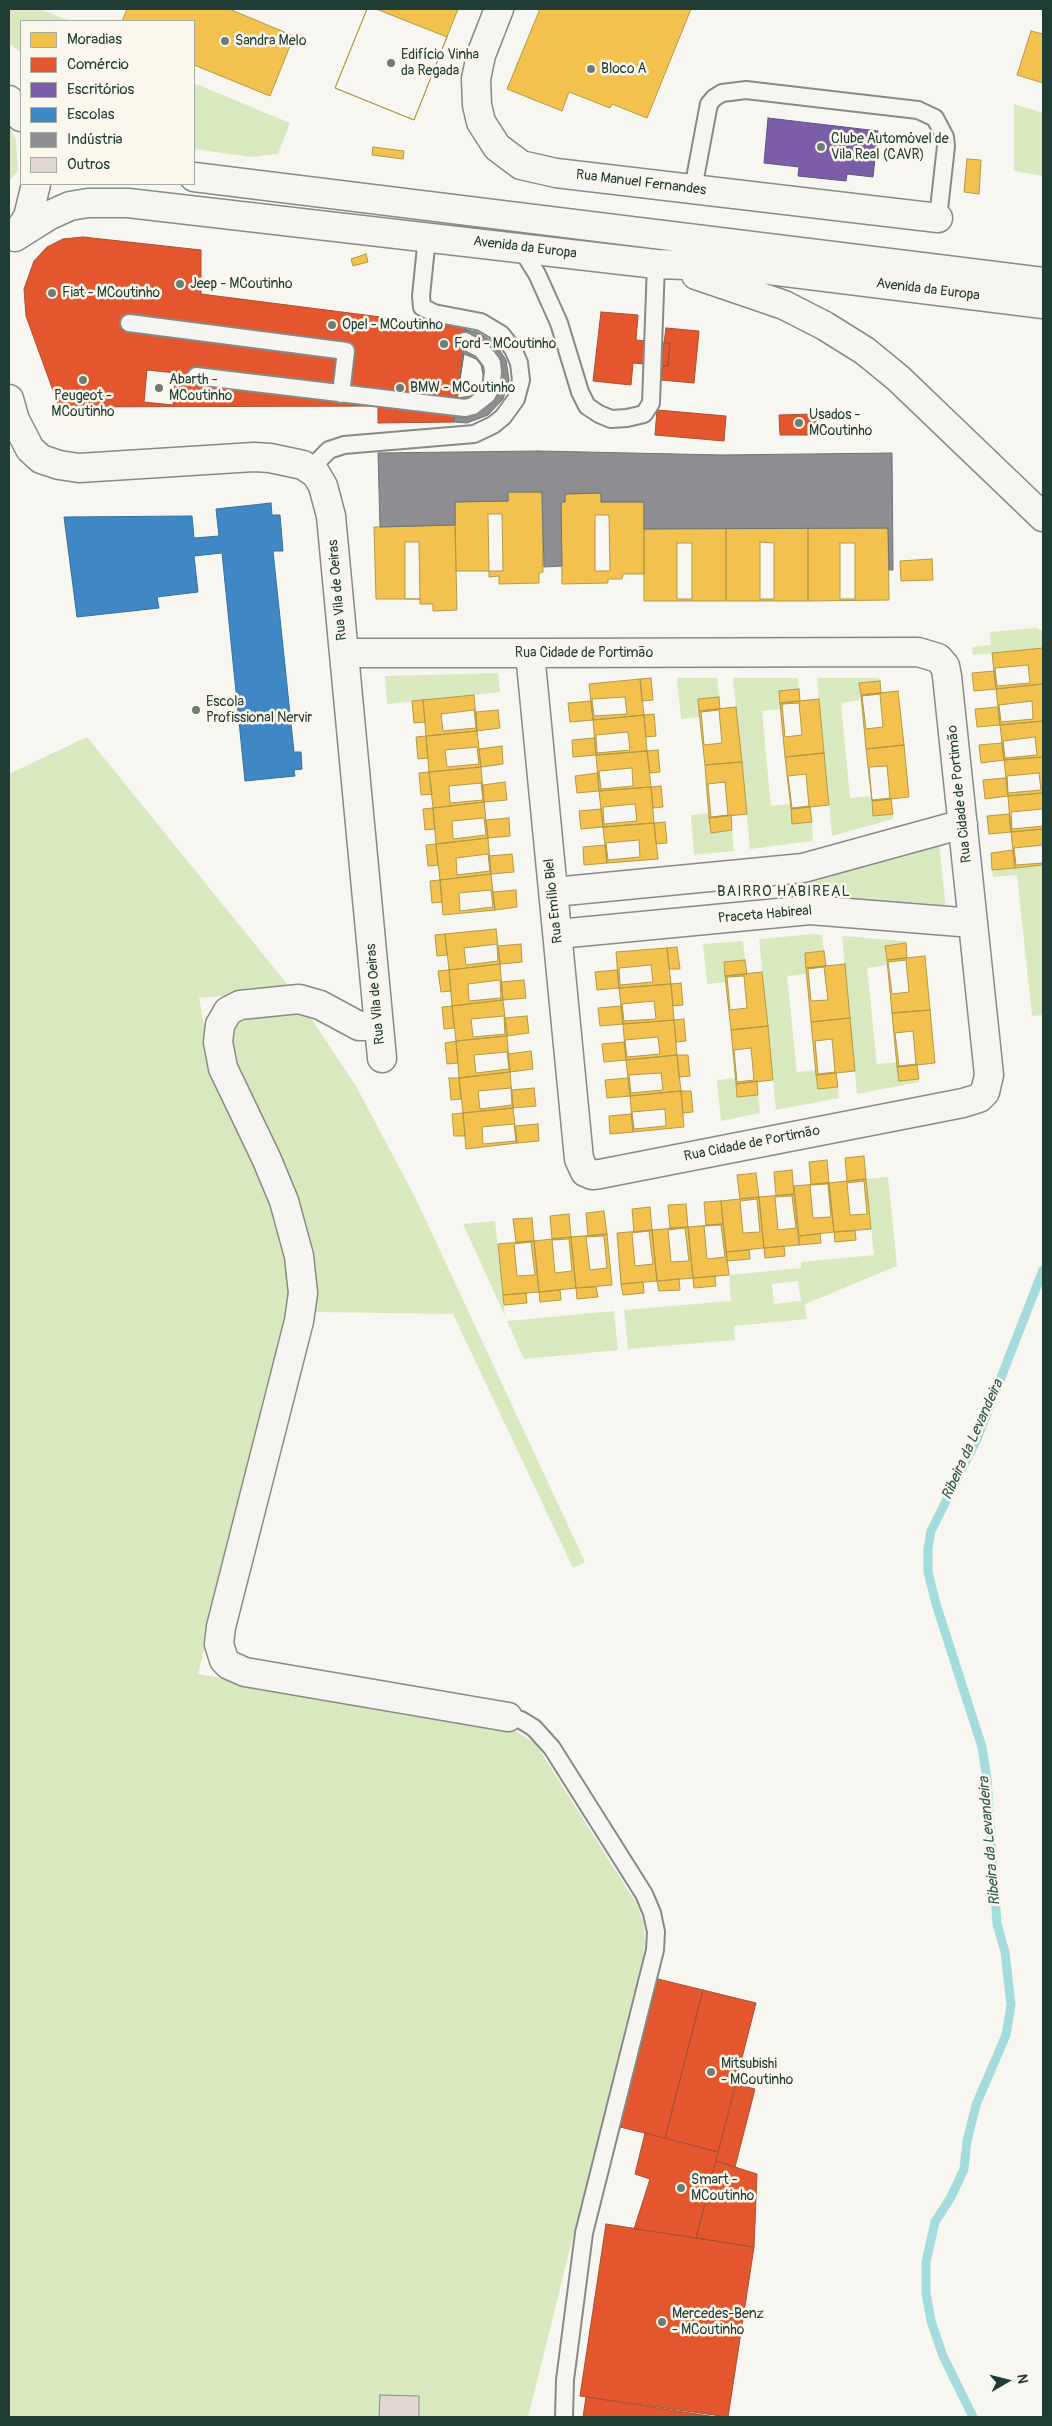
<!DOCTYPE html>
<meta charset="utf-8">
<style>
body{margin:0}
#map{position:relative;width:1052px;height:2426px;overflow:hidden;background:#f8f6f0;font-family:Pangolin,sans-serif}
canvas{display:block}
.frame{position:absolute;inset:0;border:10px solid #1f3d34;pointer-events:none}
.legend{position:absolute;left:20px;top:20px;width:175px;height:165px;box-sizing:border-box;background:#fbf7ec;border:1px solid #a3ada2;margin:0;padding:6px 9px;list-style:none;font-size:15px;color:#1f3d34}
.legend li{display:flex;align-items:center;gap:10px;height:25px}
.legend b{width:25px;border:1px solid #a3ada2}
.north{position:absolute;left:982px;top:2356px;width:50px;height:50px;-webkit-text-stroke:4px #fbf7ec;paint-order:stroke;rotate:82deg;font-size:14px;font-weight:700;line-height:20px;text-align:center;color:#1f3d34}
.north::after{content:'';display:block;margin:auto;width:18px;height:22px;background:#1f3d34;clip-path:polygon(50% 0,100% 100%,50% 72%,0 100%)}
</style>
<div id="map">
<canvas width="1052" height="2426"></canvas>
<div class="frame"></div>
<ul class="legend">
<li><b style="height:14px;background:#f2c14e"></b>Moradias</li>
<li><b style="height:14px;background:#e4572e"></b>Comércio</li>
<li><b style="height:14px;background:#7b5ea7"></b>Escritórios</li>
<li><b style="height:14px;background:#3f88c5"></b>Escolas</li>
<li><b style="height:14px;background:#8d8d92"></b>Indústria</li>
<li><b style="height:14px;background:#e1d6d0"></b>Outros</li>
</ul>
<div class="north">N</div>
</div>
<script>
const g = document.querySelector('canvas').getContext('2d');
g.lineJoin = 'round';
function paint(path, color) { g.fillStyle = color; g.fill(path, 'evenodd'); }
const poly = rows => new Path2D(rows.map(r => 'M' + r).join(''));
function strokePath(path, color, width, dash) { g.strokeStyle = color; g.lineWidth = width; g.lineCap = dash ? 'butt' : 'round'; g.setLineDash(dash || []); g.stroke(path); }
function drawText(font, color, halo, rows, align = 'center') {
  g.font = font + ' Pangolin,sans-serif'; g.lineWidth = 5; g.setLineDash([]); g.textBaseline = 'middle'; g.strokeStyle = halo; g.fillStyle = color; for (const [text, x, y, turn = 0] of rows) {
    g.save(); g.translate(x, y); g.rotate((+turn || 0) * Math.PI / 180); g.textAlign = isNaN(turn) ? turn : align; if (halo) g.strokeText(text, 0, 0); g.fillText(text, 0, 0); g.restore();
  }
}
paint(poly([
 [9,9,40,9,68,20,67,21,21,21,21,52,9,44],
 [194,83,290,123,278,154,251,157,194,149],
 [1014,104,1043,113,1043,176,1014,171],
 [9,125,16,140,18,170,9,182],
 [1036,628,1043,631,1043,648,973,655,972,647,991,645,990,632],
 [498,673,500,692,387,704,385,676],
 [677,678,717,678,719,697,698,699,700,717,681,719],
 [733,678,798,678,799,689,781,709,762,711,771,806,790,804,792,824,812,822,813,841,750,849],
 [817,678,879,678,880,681,860,683,861,700,841,703,850,798,871,796,873,816,893,814,893,819,832,836],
 [87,737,292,990,199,998,213,1072,269,1194,290,1274,288,1322,198,1674,507,1726,536,1744,636,1903,643,1921,645,1943,643,1955,528,2417,9,2417,9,774],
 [709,813,711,833,732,830,734,851,694,855,691,815],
 [939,842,946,910,779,902,778,882],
 [1043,865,1043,1015,1032,1016,1017,875,993,877,992,870],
 [814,934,822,935,824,951,805,954,807,974,787,976,797,1072,816,1070,818,1088,838,1087,839,1098,776,1110,759,939],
 [842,936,905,941,906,943,885,946,887,965,867,968,877,1064,897,1062,899,1081,919,1079,919,1082,857,1094],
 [743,941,745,960,724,962,726,982,707,984,703,944],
 [305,1009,356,1086,416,1199,585,1562,573,1568,453,1314,312,1312,237,1067,231,1042,235,1023,241,1018],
 [735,1078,737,1097,758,1095,760,1113,721,1121,717,1080],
 [888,1177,897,1266,805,1304,807,1319,734,1326,735,1340,628,1349,624,1310,731,1301,729,1275,801,1268,801,1262,874,1255,866,1179],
 [798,1281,801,1301,774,1304,772,1284],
 [495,1221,505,1316,463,1224],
 [614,1311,618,1350,546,1357,524,1359,507,1321]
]), '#d9e9bf');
const homes = poly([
 [127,9,229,9,294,36,270,96,194,65,194,21,122,21,127,9],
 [367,9,458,9,414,120,335,88,367,9],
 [367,9,376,9,447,37,414,120,335,88,367,9],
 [540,9,691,9,647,118,612,104,610,108,569,92,562,111,507,89,540,9],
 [1031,31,1043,34,1043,83,1017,75,1031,31],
 [373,147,404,151,403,159,372,155,373,147],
 [967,159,981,160,979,194,964,192,967,159],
 [366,254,368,262,353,266,351,259,366,254],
 [57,319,121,325,117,367,88,364,89,356,53,352,57,319],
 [508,492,542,492,543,572,539,573,539,583,499,584,499,576,489,577,489,571,456,571,455,502,508,501,508,492],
 [601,493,601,502,644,502,644,574,623,574,622,579,608,579,608,583,562,584,561,502,565,502,565,494,601,493],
 [488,514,502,514,503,571,489,571,488,514],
 [595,515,609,515,610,571,595,571,595,515],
 [455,525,457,610,433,611,433,604,420,604,420,599,376,599,374,527,455,525],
 [726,528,808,528,808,601,726,601,726,528],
 [726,528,726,601,644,601,644,529,726,528],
 [808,528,888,528,889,600,808,601,808,528],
 [405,542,419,542,420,599,405,599,405,542],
 [760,542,774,543,774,599,760,599,760,542],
 [677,543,692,543,692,599,677,599,677,543],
 [840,543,855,543,855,599,840,599,840,543],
 [932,559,933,580,901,581,900,561,932,559],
 [1043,648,1043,684,996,689,992,653,1043,648],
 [1028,665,1030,683,997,686,995,668,1028,665],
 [994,671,996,689,974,691,972,673,994,671],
 [651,678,653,700,642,701,640,679,651,678],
 [640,679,644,715,593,720,589,684,640,679],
 [880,681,881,693,861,695,859,683,880,681],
 [1043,684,1043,721,1000,725,996,689,1043,684],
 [799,689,800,701,780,703,779,691,799,689],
 [898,691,904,745,866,749,861,695,898,691],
 [880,694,883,727,866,729,862,696,880,694],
 [474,695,477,731,426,736,423,700,474,695],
 [625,697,627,714,594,716,592,699,625,697],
 [719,697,720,709,699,711,698,699,719,697],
 [819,699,824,753,785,757,780,703,819,699],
 [423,700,425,722,414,723,412,701,423,700],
 [591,701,593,720,570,722,568,703,591,701],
 [1032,701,1033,719,1001,722,999,705,1032,701],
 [799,703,802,735,785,737,782,704,799,703],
 [736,707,742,762,705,765,699,711,736,707],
 [998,707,1000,725,977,727,975,709,998,707],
 [474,710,476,728,443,731,441,714,474,710],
 [498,710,500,728,477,731,476,712,498,710],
 [719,710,722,743,704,745,701,712,719,710],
 [654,714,656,736,646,737,644,715,654,714],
 [644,715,647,751,596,755,593,720,644,715],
 [1043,721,1043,757,1004,760,1000,725,1043,721],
 [477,731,481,767,429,772,426,736,477,731],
 [628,732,630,750,597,753,596,735,628,732],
 [426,736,428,758,418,759,416,737,426,736],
 [1035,737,1037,755,1005,758,1003,741,1035,737],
 [594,738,596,755,573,757,572,740,594,738],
 [1002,743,1004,760,981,763,979,745,1002,743],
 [904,745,909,797,872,801,866,749,904,745],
 [502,746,503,764,481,767,479,749,502,746],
 [477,747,479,764,447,767,445,750,477,747],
 [658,750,660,772,650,773,647,751,658,750],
 [647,751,651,787,599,791,596,755,647,751],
 [824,753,829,805,791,809,785,757,824,753],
 [1043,757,1043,793,1008,796,1004,760,1043,757],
 [742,762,747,814,709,818,705,765,742,762],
 [887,766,890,798,872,800,869,767,887,766],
 [481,767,484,802,433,808,429,772,481,767],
 [632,768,633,786,601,789,599,771,632,768],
 [429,772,432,794,421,795,419,773,429,772],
 [598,773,599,791,577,793,575,776,598,773],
 [1039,773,1041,790,1008,793,1007,776,1039,773],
 [806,774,809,806,792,808,788,776,806,774],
 [1006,778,1008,796,985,799,983,780,1006,778],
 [505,782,507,800,484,802,483,785,505,782],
 [725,782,728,815,711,817,708,784,725,782],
 [481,783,483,800,450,803,449,786,481,783],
 [661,786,663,807,653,808,651,787,661,786],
 [651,787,654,823,603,827,599,791,651,787],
 [1043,793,1043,829,1011,832,1008,796,1043,793],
 [891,799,893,814,873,816,872,801,891,799],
 [484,802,488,838,436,844,433,808,484,802],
 [635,804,637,821,604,824,603,807,635,804],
 [810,807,812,822,792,824,791,809,810,807],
 [433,808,435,829,425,830,423,809,433,808],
 [601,809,603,827,581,829,579,811,601,809],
 [1043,809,1043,826,1012,829,1011,812,1043,809],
 [1009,814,1011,832,989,834,987,816,1009,814],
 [731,815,732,830,711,833,709,818,731,815],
 [484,818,486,835,453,839,452,821,484,818],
 [509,818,510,836,488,838,486,820,509,818],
 [665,822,667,843,656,844,654,823,665,822],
 [654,823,658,859,607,863,603,827,654,823],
 [1043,829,1043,865,1015,868,1011,832,1043,829],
 [488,838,491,874,440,880,436,844,488,838],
 [639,840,640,857,608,860,606,843,639,840],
 [436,844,438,865,428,866,426,845,436,844],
 [605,845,607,863,584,865,583,847,605,845],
 [1043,845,1043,863,1016,865,1014,848,1043,845],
 [1013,850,1015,868,992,870,991,853,1013,850],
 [488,854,490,871,457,875,456,858,488,854],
 [512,854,514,872,491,874,489,856,512,854],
 [491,874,495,910,443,915,440,880,491,874],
 [440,880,442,902,432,903,430,881,440,880],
 [491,890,493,907,460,911,459,893,491,890],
 [516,890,517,907,495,910,493,892,516,890],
 [496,929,500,964,449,970,445,934,496,929],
 [445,934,447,955,437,956,435,935,445,934],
 [906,943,907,958,887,960,885,946,906,943],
 [497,944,498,961,466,965,464,948,497,944],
 [521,944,522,962,500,964,498,946,521,944],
 [677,947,680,969,669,969,667,948,677,947],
 [667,948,671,984,619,988,616,952,667,948],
 [824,951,826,966,806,968,805,953,824,951],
 [925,956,930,1010,892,1013,887,960,925,956],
 [745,960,747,974,725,976,724,962,745,960],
 [906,960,909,992,892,994,888,962,906,960],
 [500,964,503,1000,452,1006,449,970,500,964],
 [845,964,850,1018,811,1022,806,968,845,964],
 [651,965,653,982,620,985,619,968,651,965],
 [824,967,828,1000,811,1001,808,969,824,967],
 [449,970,451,991,441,992,438,971,449,970],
 [617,970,619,988,597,990,595,972,617,970],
 [762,972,768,1026,731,1030,725,976,762,972],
 [744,976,747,1008,730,1010,727,977,744,976],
 [500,980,501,998,469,1001,468,984,500,980],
 [524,980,526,998,503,1000,501,982,524,980],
 [681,983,683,1005,673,1006,671,984,681,983],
 [671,984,674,1020,623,1024,619,988,671,984],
 [503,1000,507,1036,456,1041,452,1006,503,1000],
 [654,1001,656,1019,624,1021,622,1004,654,1001],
 [452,1006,454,1028,444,1029,442,1007,452,1006],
 [621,1006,623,1024,600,1026,598,1008,621,1006],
 [930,1010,935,1063,897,1067,892,1013,930,1010],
 [504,1016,505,1034,473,1037,471,1019,504,1016],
 [527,1016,529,1033,507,1036,505,1018,527,1016],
 [850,1018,855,1071,816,1075,811,1022,850,1018],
 [684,1019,686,1041,676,1042,674,1020,684,1019],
 [674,1020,677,1055,626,1060,623,1024,674,1020],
 [768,1026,773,1080,736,1084,731,1030,768,1026],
 [913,1031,916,1064,899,1066,895,1033,913,1031],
 [507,1036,510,1072,459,1078,456,1041,507,1036],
 [658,1037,660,1054,627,1057,625,1040,658,1037],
 [832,1039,835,1072,818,1074,815,1041,832,1039],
 [456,1041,458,1063,447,1064,445,1043,456,1041],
 [624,1042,626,1060,604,1062,602,1044,624,1042],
 [751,1048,754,1080,737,1082,734,1050,751,1048],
 [531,1051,533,1069,510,1072,508,1054,531,1051],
 [507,1052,509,1069,476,1073,474,1055,507,1052],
 [677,1055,681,1091,630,1096,626,1060,677,1055],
 [677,1055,688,1055,690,1076,679,1077,677,1055],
 [917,1065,919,1079,899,1081,897,1067,917,1065],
 [510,1072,513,1108,463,1113,459,1078,510,1072],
 [661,1073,663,1090,631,1093,629,1075,661,1073],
 [836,1073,838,1087,818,1089,816,1075,836,1073],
 [449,1078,459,1078,461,1099,451,1100,449,1078],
 [628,1078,630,1096,607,1098,605,1080,628,1078],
 [757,1081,758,1095,737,1097,736,1084,757,1081],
 [511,1088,512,1105,480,1109,478,1091,511,1088],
 [534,1088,536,1106,513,1108,512,1090,534,1088],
 [681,1091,684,1127,633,1132,630,1096,681,1091],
 [681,1091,691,1091,693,1112,683,1113,681,1091],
 [513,1108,517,1143,466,1149,463,1113,513,1108],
 [665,1109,666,1126,634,1129,632,1112,665,1109],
 [463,1113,465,1136,454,1136,452,1114,463,1113],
 [631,1114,633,1132,610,1134,609,1116,631,1114],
 [514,1124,516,1141,483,1144,482,1127,514,1124],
 [538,1124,539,1141,517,1143,515,1126,538,1124],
 [864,1156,866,1179,847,1181,845,1158,864,1156],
 [827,1160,829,1183,811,1184,809,1162,827,1160],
 [792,1170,794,1194,776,1196,774,1172,792,1170],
 [756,1173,759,1197,740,1199,737,1175,756,1173],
 [866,1179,871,1229,834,1232,829,1183,866,1179],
 [864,1181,867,1214,850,1215,847,1183,864,1181],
 [829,1183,834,1232,799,1236,794,1186,829,1183],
 [828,1184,831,1217,813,1218,810,1185,828,1184],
 [794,1194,799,1245,764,1248,759,1197,794,1194],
 [792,1196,796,1228,778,1230,775,1197,792,1196],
 [759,1197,764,1248,726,1252,721,1201,759,1197],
 [757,1199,760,1232,743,1233,740,1201,757,1199],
 [721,1201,723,1224,706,1225,704,1202,721,1201],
 [686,1204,688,1227,670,1228,668,1205,686,1204],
 [650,1207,652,1230,634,1232,632,1209,650,1207],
 [604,1211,607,1234,588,1236,586,1213,604,1211],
 [569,1214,571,1237,552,1239,550,1216,569,1214],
 [532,1218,534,1241,516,1242,513,1219,532,1218],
 [723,1224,729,1275,693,1278,688,1227,723,1224],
 [721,1225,725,1257,707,1259,704,1226,721,1225],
 [688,1227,693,1278,657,1281,652,1230,688,1227],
 [685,1228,689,1261,671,1262,668,1230,685,1228],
 [652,1230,657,1281,621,1284,617,1233,652,1230],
 [649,1231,653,1264,635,1266,632,1233,649,1231],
 [855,1231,856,1240,835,1242,834,1232,855,1231],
 [607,1234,612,1285,576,1288,571,1237,607,1234],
 [820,1234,821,1243,799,1245,799,1236,820,1234],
 [604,1236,607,1268,590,1270,586,1237,604,1236],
 [571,1237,576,1288,539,1292,534,1241,571,1237],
 [569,1239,572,1271,555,1273,552,1240,569,1239],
 [534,1241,539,1292,503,1295,498,1244,534,1241],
 [531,1242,535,1275,517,1276,514,1244,531,1242],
 [784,1246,785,1256,765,1258,764,1248,784,1246],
 [749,1250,750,1259,727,1261,726,1252,749,1250],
 [715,1276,716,1286,694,1288,693,1278,715,1276],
 [679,1279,680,1290,659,1291,657,1281,679,1279],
 [643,1282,644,1293,623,1295,621,1284,643,1282],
 [596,1287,598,1297,577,1299,576,1288,596,1287],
 [560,1290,561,1300,540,1302,539,1292,560,1290],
 [526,1293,527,1303,504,1305,503,1295,526,1293]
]);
paint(homes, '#f2c14e');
strokePath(homes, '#b39946', 1);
const shops = poly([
 [83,237,201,250,201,294,467,328,454,422,378,423,378,406,59,407,26,316,24,289,34,261,47,247,63,239,83,237],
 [601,312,638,315,636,340,670,343,668,366,633,363,631,385,593,381,601,312],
 [666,328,699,331,694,383,661,380,663,366,668,366,670,343,664,343,666,328],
 [147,370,176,373,173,405,144,402,147,370],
 [657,410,726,416,724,441,655,435,657,410],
 [816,414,816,435,780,435,779,415,816,414],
 [658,1979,703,1990,665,2138,620,2127,658,1979],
 [703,1990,756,2003,718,2152,665,2138,703,1990],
 [736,2084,755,2089,735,2167,716,2161,736,2084],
 [645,2133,718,2152,696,2238,634,2229,650,2179,635,2174,645,2133],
 [716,2161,757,2174,754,2247,696,2238,716,2161],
 [606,2224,754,2247,728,2417,580,2396,606,2224],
 [586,2397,716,2417,583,2417,586,2397]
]);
paint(shops, '#e4572e');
strokePath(shops, '#a94f30', 1);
const offices = poly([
 [768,118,878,131,873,177,847,174,846,181,798,176,799,167,764,163,768,118]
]);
paint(offices, '#7b5ea7');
strokePath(offices, '#5f5484', 1);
const schools = poly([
 [271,503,272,515,280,515,283,551,273,551,294,752,301,752,302,769,294,770,295,776,245,781,222,553,194,556,198,592,157,597,159,608,77,617,64,517,192,516,194,538,219,536,216,509,271,503]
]);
paint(schools, '#3f88c5');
strokePath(schools, '#35729a', 1);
const industry = poly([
 [466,330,477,332,495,343,506,360,509,380,503,399,488,415,467,423,454,422,466,330],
 [464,354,476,359,481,365,484,379,478,392,471,396,457,398,464,354],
 [538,451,722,455,892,453,893,570,889,570,888,528,644,529,644,502,601,502,601,493,565,494,565,502,561,502,562,566,544,567,542,492,508,492,508,501,455,502,455,525,380,527,378,453,538,451]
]);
paint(industry, '#8d8d92');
strokePath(industry, '#6c7576', 1);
strokePath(poly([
 [973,2417,943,2356,931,2321,926,2293,926,2262,935,2222,951,2197,964,2169,967,2141,976,2105,1006,2035,1011,2005,1005,1952,997,1924,987,1779,982,1747,936,1604,928,1572,928,1548,931,1531,977,1439,1043,1270]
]), '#a4dcde', 9);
const building = poly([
 [380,2395,419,2396,419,2417,379,2417,380,2395]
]);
paint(building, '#e1d6d0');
strokePath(building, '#868b86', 1);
const service = poly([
 [693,189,707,114,709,104,714,98,722,93,746,90,823,99,918,110,935,118,945,137,946,146,938,218],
 [520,247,537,274,559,323,580,392,587,406,599,414,611,419,627,418,644,414,651,403,656,264],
 [129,323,346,351,341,394],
 [196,376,465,408,473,406,487,395,491,388,493,372,492,363,482,350,465,341],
 [309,470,329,450,344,445,474,434,493,425,503,417,516,399,521,380,519,363,513,349,501,334,481,322,434,313,422,307,421,296,427,237],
 [508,1717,521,1720,534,1728,552,1748,644,1894,652,1913,656,1932,655,1950,584,2233,565,2380,564,2417]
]);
const minor = poly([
 [499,9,481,55,476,79,477,105,481,122,497,147,521,165,556,173,938,218],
 [9,399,15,420,30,449,41,459,59,465,79,468,254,457,270,458,303,465,316,474,323,486,331,516,382,1058],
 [344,653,530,653,918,652,938,658,945,666,947,676,989,1075,985,1092,979,1098,963,1103,600,1174,592,1175,585,1172,579,1159,530,653],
 [554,892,803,868,963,824],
 [558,934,810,910,973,923],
 [379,1026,359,1026,320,1005,299,999,240,1005,228,1011,220,1025,218,1042,223,1068,267,1160,284,1201,299,1256,303,1293,299,1321,221,1627,219,1644,224,1660,229,1665,245,1672,508,1717]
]);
const secondary = poly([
 [9,100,21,117],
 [194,177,1043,282],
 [16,235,28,217,36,184],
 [15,237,50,215,70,206,88,203,128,203,656,264,745,267,1043,304],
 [696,275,784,305,825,326,865,351,898,378,1043,517]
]);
strokePath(service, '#868b86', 20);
strokePath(minor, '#868b86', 31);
strokePath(secondary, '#868b86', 31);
strokePath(service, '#f6f5f1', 16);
strokePath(minor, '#f6f5f1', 28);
strokePath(secondary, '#f6f5f1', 28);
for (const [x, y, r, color] of [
 [225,41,5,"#6b7e76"],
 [391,63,5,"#6b7e76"],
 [591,69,5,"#6b7e76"],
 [821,147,5,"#6b7e76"],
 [180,284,5,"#6b7e76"],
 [52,293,5,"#6b7e76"],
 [332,325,5,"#6b7e76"],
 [444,344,5,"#6b7e76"],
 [83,380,5,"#6b7e76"],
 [159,388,5,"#6b7e76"],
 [400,388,5,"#6b7e76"],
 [799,423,5,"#6b7e76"],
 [196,710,5,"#6b7e76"],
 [711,2072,5,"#6b7e76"],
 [681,2188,5,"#6b7e76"],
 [662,2322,5,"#6b7e76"]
]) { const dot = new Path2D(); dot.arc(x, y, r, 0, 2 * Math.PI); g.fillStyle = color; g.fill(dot); strokePath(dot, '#fbf7ec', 2); }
drawText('14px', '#1f3d34', '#fbf7ec', [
 ["Sandra Melo",235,41],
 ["Edifício Vinha",401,55],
 ["da Regada",401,71],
 ["Bloco A",601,69],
 ["Clube Automóvel de",831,139],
 ["Vila Real (CAVR)",831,155],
 ["Jeep - MCoutinho",190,284],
 ["Fiat - MCoutinho",62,293],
 ["Opel - MCoutinho",342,325],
 ["Ford - MCoutinho",454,344],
 ["Abarth -",169,380],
 ["MCoutinho",169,396],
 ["BMW - MCoutinho",410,388],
 ["Peugeot -",83,396,"center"],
 ["MCoutinho",83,412,"center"],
 ["Usados -",809,415],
 ["MCoutinho",809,431],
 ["Escola",206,702],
 ["Profissional Nervir",206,718],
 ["Mitsubishi",721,2064],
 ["- MCoutinho",721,2080],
 ["Smart -",691,2180],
 ["MCoutinho",691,2196],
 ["Mercedes-Benz",672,2314],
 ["- MCoutinho",672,2330]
], 'left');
drawText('14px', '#1f3d34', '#fbf7ec', [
 ["Rua Manuel Fernandes",641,183,7],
 ["Avenida da Europa",525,248,7],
 ["Avenida da Europa",928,290,7],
 ["Rua Vila de Oeiras",338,590,-95],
 ["Rua Cidade de Portimão",584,653],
 ["Rua Cidade de Portimão",960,794,-96],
 ["Rua Emílio Biel",554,901,-96],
 ["Praceta Habireal",765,915,-5],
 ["Rua Vila de Oeiras",376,994,-95],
 ["Rua Cidade de Portimão",752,1144,-11]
]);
g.letterSpacing = '1px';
drawText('15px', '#1f3d34', '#fbf7ec', [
 ["BAIRRO HABIREAL",784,892]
]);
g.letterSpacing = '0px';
drawText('italic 15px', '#325b54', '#fbf7ec', [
 ["Ribeira da Levandeira",973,1440,-66],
 ["Ribeira da Levandeira",990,1841,-95]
]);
</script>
